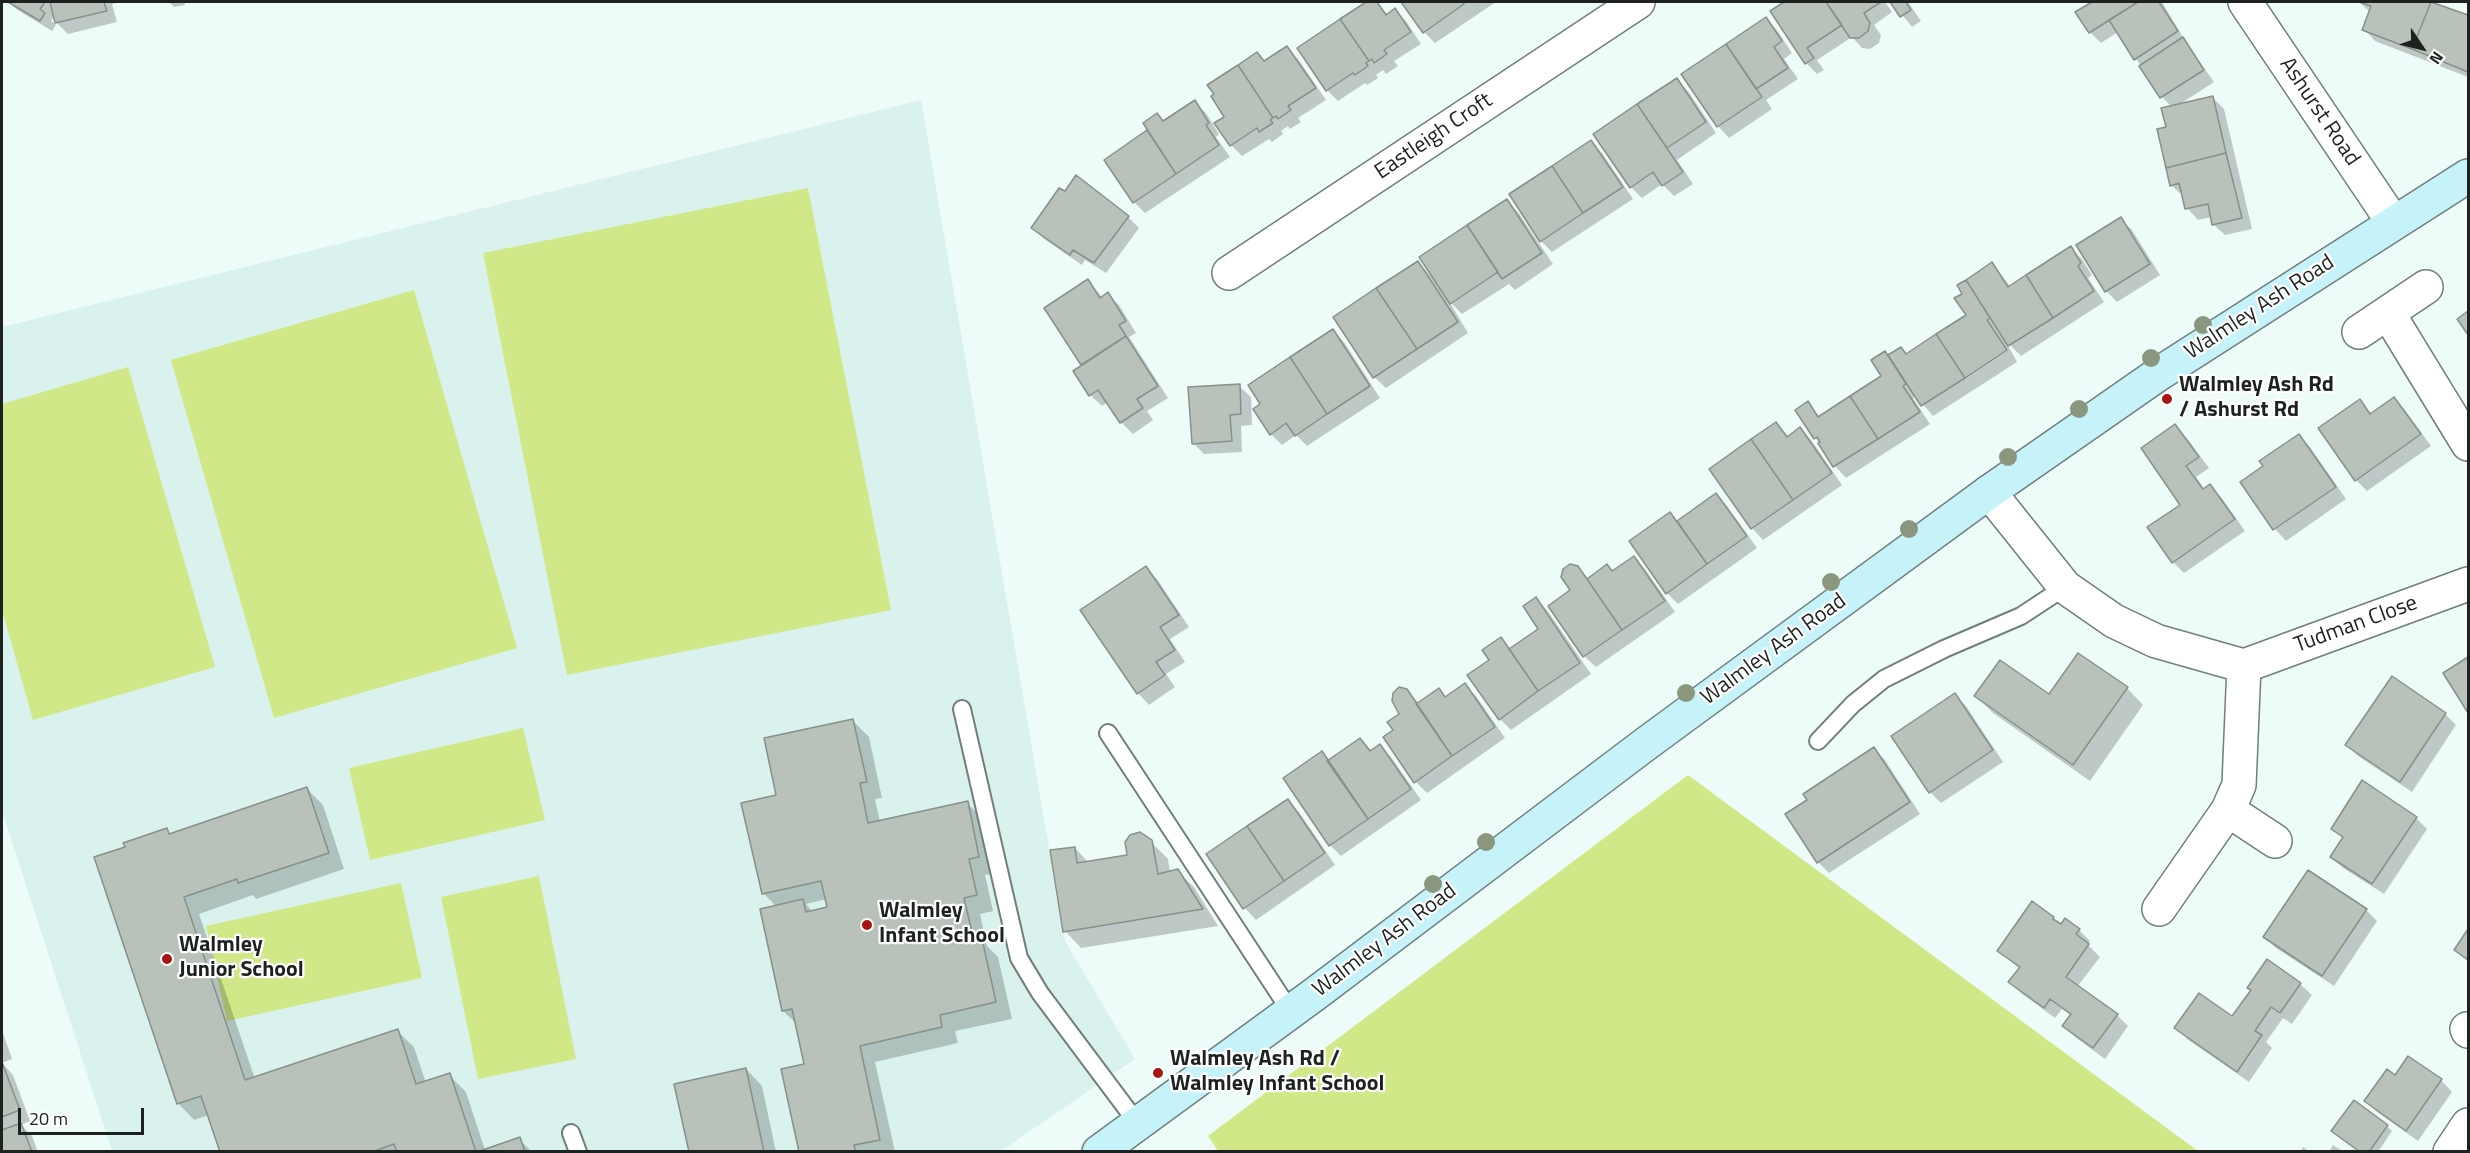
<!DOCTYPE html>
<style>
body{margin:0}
#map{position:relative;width:2470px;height:1153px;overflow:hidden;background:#eefcf9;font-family:"Titillium Web",sans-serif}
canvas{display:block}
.frame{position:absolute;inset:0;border:3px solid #1d2221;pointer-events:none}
.north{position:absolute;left:2392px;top:18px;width:60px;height:60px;-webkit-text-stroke:4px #fff;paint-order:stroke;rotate:125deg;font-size:16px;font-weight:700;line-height:24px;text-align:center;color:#1d2221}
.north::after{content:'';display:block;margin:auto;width:21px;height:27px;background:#1d2221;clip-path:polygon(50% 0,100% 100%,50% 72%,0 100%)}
.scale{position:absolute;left:18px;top:1108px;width:126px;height:27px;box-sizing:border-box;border:3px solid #1d2221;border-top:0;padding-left:8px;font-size:18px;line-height:21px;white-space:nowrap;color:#1d2221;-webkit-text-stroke:4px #fff;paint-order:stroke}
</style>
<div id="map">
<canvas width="2470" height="1153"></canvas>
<div class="frame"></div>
<div class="north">N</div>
<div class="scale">20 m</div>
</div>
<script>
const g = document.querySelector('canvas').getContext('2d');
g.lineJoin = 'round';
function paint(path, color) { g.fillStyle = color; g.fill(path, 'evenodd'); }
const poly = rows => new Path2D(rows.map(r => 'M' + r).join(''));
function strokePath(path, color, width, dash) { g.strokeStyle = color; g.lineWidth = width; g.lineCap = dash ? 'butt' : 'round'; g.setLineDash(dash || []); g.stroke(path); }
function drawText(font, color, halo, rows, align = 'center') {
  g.font = font + ' "Titillium Web",sans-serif'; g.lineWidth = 4.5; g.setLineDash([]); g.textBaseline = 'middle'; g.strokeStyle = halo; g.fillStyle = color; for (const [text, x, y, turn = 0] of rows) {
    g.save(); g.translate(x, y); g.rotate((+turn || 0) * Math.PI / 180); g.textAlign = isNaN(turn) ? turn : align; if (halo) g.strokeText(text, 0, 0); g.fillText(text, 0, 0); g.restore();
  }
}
paint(poly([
 [921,100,1065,941,1135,1059,1001,1151,112,1151,2,811,2,327]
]), '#daf2ed');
paint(poly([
 [808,188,891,610,567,675,483,253],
 [414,290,517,648,274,718,171,360],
 [128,367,215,667,33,720,2,610,2,404],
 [523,728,545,820,370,860,349,768],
 [1688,775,2198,1151,1218,1151,1208,1136],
 [539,876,576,1059,478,1079,441,897],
 [401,883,422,978,227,1021,206,926]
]), '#d1e888');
paint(poly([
 [9,2,121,2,112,4,117,22,68,34,57,23,55,15,51,21,56,25,52,31,16,9],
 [169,2,184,2,185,5,174,7],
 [1369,2,1377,2,1388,15,1395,10,1406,21,1421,44,1394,61,1398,66,1386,74,1383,70,1376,75,1378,78,1367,85,1365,83,1338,101,1327,90,1299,48],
 [1403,2,1496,2,1435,43,1424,32],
 [1787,2,1885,2,1892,12,1874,25,1881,35,1879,43,1870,49,1862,48,1852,37,1817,60,1824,70,1817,74,1806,63,1772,11],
 [1892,2,1908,2,1921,21,1912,27],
 [2095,2,2162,2,2187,44,2214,82,2177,106,2213,98,2224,109,2252,229,2225,235,2213,224,2212,217,2198,220,2187,208,2183,196,2171,185,2167,128,2172,107,2162,97,2118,32,2101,43,2090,32,2077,12],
 [2359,2,2430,2,2468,17,2468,77,2375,41,2364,29,2369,11],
 [1766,19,1777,30,1792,53,1784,59,1798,79,1766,100,1772,109,1729,138,1718,126],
 [1287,48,1298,59,1326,100,1298,118,1301,122,1290,129,1288,126,1281,131,1283,134,1272,142,1269,139,1242,156,1231,145,1226,117,1257,53,1266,62],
 [1677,80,1688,91,1716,133,1677,160,1693,184,1674,196,1662,184,1642,198,1631,187,1595,134],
 [1194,102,1206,113,1219,134,1216,137,1230,157,1145,213,1134,202,1106,160,1150,131,1157,115,1164,122],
 [1591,142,1602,153,1633,199,1552,252,1541,241],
 [1506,201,1518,212,1553,264,1515,290,1509,284,1462,314,1449,301,1468,333,1386,388,1374,377,1335,318,1418,262,1430,275],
 [1128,217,1139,228,1106,273,1085,260,1082,265,1044,239,1033,228],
 [2120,219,2132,230,2160,275,2117,302,2106,291],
 [2070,248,2082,259,2092,275,2088,278,2104,302,2021,356,2005,340,2017,362,1933,416,1916,396,1913,398,1930,424,1846,478,1835,466,1797,411,1808,403,1820,417,1883,376,1885,353,1888,356,1901,349,1907,355,1968,316,1964,294,1959,286,1992,264,2011,287],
 [1088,281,1103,298,1107,294,1119,305,1136,333,1129,337,1168,398,1147,411,1153,420,1133,434,1121,422,1108,402,1102,406,1090,395,1083,366,1046,308],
 [1333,331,1344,342,1380,398,1307,446,1296,435,1282,445,1271,434],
 [1239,386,1251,397,1252,425,1241,426,1242,452,1204,454,1193,443],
 [2394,399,2405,410,2431,446,2367,491,2356,480,2359,401,2372,414],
 [1776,424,1789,437,1800,428,1811,440,1842,485,1763,540,1752,528],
 [2175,426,2186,437,2209,468,2196,477,2205,490,2210,486,2221,497,2245,531,2184,573,2173,562,2182,505],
 [2299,436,2310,447,2346,499,2286,541,2275,529,2242,482,2265,467],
 [1716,495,1727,506,1757,548,1678,604,1667,593,1631,542,1670,514,1678,522],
 [1634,558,1645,569,1675,612,1596,667,1584,656,1550,606,1572,591,1577,567,1589,579,1607,566,1613,572],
 [1146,568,1157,579,1189,627,1170,639,1185,662,1166,674,1175,687,1149,705,1138,693],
 [1536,599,1547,610,1591,674,1511,730,1500,719,1491,660,1500,639,1510,649,1540,629],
 [2468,658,2468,711,2445,673],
 [1464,685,1476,696,1505,738,1427,793,1416,782,1395,731,1401,714,1406,691,1419,703,1438,690,1446,697],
 [2127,688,2143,705,2090,781,1993,713,1976,696,2049,697],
 [1955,695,1966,706,2003,762,1941,803,1930,792],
 [2445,714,2456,725,2412,792,2358,756,2347,745],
 [852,720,869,737,882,798,875,799,880,822,967,803,984,820,995,873,985,875,993,911,980,914,987,946,998,957,1012,1019,955,1031,958,1043,875,1062,895,1152,801,1152,806,1065,797,1024,783,1011,777,907,763,893,778,796],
 [827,899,829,908,813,912,806,904],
 [1360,740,1372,751,1380,746,1391,757,1421,800,1341,856,1330,845,1329,761],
 [1874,749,1885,760,1920,814,1829,873,1818,862,1787,815],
 [307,789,323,805,344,869,256,899,253,895,199,914,255,1079,397,1031,414,1047,426,1083,449,1075,466,1092,485,1150,519,1139,532,1152,221,1152,209,1115,194,1120,178,1103,127,848,167,830,171,835],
 [1288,801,1299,812,1335,865,1256,920,1245,908,1208,855],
 [2416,818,2427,829,2384,894,2343,868,2332,857,2344,839,2332,828],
 [1151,842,1168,859,1170,873,1177,871,1194,887,1218,926,1081,948,1065,931,1075,848,1089,863,1129,857],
 [2366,910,2377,921,2334,986,2276,948,2265,937],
 [2053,918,2061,926,2079,930,2090,941,2088,945,2100,957,2077,987,2117,1015,2128,1026,2105,1059,2075,1037,2064,1026,2071,1016,2062,1009,2055,1018,2021,993,2010,982,2020,969,1999,951],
 [2468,931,2468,962,2456,950],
 [2300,984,2312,995,2292,1024,2283,1018,2266,1042,2272,1048,2249,1082,2187,1039,2176,1027,2233,1018],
 [2,1030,12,1059,2,1063],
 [2409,1058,2441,1080,2452,1092,2418,1141,2377,1112,2366,1101,2396,1077],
 [2,1063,13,1075,30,1121,21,1125,32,1136,38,1152,2,1152],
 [746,1069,762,1086,776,1152,691,1152],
 [2387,1126,2392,1131,2378,1152,2360,1152],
 [2333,1145,2344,1152,2329,1152],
 [2303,1147,2310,1152,2300,1152]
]), '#0003');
const building = poly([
 [8,2,45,2,40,9,45,13,40,21,8,2],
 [50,2,104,2,107,11,55,23,50,2],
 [1366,2,1377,2,1386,15,1395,8,1411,32,1384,50,1387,54,1374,63,1372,59,1369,61,1340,19,1366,2],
 [1401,2,1462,2,1464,4,1423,33,1401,2],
 [1784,2,1826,2,1842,25,1807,48,1814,58,1805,64,1770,11,1784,2],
 [1826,2,1881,2,1864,13,1870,23,1868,31,1859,38,1850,38,1826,2],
 [1890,2,1906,2,1911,10,1900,17,1890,2],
 [2092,2,2138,2,2089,33,2075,12,2092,2],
 [2138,2,2159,2,2178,31,2134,60,2109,20,2138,2],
 [2359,2,2431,2,2412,49,2362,30,2371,6,2359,2],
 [2431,2,2468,15,2468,72,2412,49,2431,2],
 [1766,17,1782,41,1774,47,1788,68,1756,89,1726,44,1766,17],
 [1340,19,1369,61,1366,63,1368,66,1355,75,1353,73,1326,91,1297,48,1340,19],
 [2183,37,2204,70,2160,98,2139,66,2183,37],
 [1726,44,1762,97,1717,127,1681,74,1726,44],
 [1287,46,1316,88,1288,106,1291,110,1278,119,1276,116,1273,118,1238,65,1257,52,1264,61,1287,46],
 [1238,65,1273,118,1270,120,1273,123,1259,132,1257,128,1230,146,1214,123,1224,117,1211,96,1214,94,1207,85,1238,65],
 [1677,78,1706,122,1667,148,1637,104,1677,78],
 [2213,96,2226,153,2166,168,2157,129,2166,127,2161,108,2213,96],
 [1195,100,1209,123,1206,125,1219,145,1176,174,1143,123,1157,113,1163,121,1195,100],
 [1637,104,1683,172,1662,186,1653,172,1630,188,1593,134,1637,104],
 [1147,130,1176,174,1133,203,1104,160,1147,130],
 [1591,140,1623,187,1583,213,1552,166,1591,140],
 [2226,153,2242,218,2212,225,2208,204,2185,209,2179,183,2170,186,2166,168,2226,153],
 [1552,166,1583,213,1540,242,1509,194,1552,166],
 [1076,175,1129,216,1094,263,1073,250,1070,255,1031,228,1059,188,1065,191,1076,175],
 [1507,199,1542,253,1502,279,1467,225,1507,199],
 [2121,217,2150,264,2105,292,2076,245,2121,217],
 [1467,225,1498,272,1450,304,1419,257,1467,225],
 [2071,246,2081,263,2078,266,2094,291,2053,318,2026,275,2071,246],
 [1418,261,1458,322,1417,349,1376,288,1418,261],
 [1992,262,2008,287,2026,275,2053,318,2008,346,1966,280,1992,262],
 [1088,279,1100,298,1108,292,1126,321,1119,325,1126,336,1081,365,1044,308,1088,279],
 [1966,280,1990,318,1987,320,2007,350,1965,378,1936,334,1966,315,1954,298,1962,294,1957,285,1966,280],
 [1376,288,1417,349,1373,378,1333,317,1376,288],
 [2468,311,2468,335,2457,319,2468,311],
 [1333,329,1370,386,1327,414,1290,357,1333,329],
 [1936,334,1965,378,1921,406,1888,355,1901,347,1906,354,1936,334],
 [1126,336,1158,386,1137,399,1143,408,1120,423,1098,390,1089,396,1073,371,1126,336],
 [1885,351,1906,384,1903,386,1920,412,1878,439,1850,396,1881,376,1871,360,1885,351],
 [1290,357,1327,414,1295,436,1286,423,1270,435,1253,409,1260,404,1248,385,1290,357],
 [1240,384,1241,414,1230,415,1232,441,1192,444,1188,387,1240,384],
 [1850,396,1878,439,1833,467,1818,443,1820,442,1817,437,1814,439,1795,410,1808,401,1818,417,1850,396],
 [2394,397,2421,434,2355,481,2318,428,2360,399,2370,414,2394,397],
 [1776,422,1787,437,1800,427,1832,473,1793,500,1751,439,1776,422],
 [2175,424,2199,457,2186,466,2203,489,2210,484,2235,519,2172,563,2147,527,2180,505,2141,448,2175,424],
 [2299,434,2336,487,2273,530,2240,482,2263,466,2259,461,2299,434],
 [1751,439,1793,500,1751,529,1709,469,1751,439],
 [1716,493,1747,536,1707,564,1677,521,1716,493],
 [1670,512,1707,564,1666,594,1629,541,1670,512],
 [1634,556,1665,601,1622,630,1587,579,1607,564,1612,571,1634,556],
 [1570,564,1578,566,1622,630,1583,657,1548,606,1570,590,1561,577,1563,569,1570,564],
 [1146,566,1179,615,1160,627,1175,650,1156,662,1165,675,1137,694,1080,610,1146,566],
 [1536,597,1580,663,1538,691,1509,649,1538,629,1523,606,1536,597],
 [1501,637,1538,691,1499,720,1467,675,1489,660,1482,650,1501,637],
 [2078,653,2128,687,2073,765,1974,696,2000,660,2049,694,2078,653],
 [2468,657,2468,713,2443,673,2468,657],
 [2392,676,2446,713,2400,782,2345,745,2392,676],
 [1465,683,1495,727,1452,756,1416,704,1439,688,1445,697,1465,683],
 [1399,687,1407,689,1452,756,1414,783,1383,737,1393,730,1387,722,1399,714,1392,701,1393,693,1399,687],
 [1955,693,1993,750,1929,793,1891,736,1955,693],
 [853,719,867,782,860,783,868,823,968,801,979,857,969,859,977,895,964,898,974,941,982,939,996,1002,940,1015,942,1027,860,1046,880,1140,854,1145,856,1152,799,1152,781,1069,804,1064,792,1009,782,1011,760,909,803,899,806,912,827,907,821,881,762,894,741,803,776,795,764,738,853,719],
 [1360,738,1370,751,1380,744,1411,789,1368,819,1327,761,1360,738],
 [1874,747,1910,802,1817,863,1785,814,1807,800,1803,794,1874,747],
 [1322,751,1368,819,1329,846,1283,778,1322,751],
 [2362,780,2417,817,2372,884,2330,857,2343,837,2331,829,2362,780],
 [307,787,329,853,238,883,237,879,184,897,245,1080,398,1029,416,1084,450,1073,476,1152,397,1152,394,1144,372,1152,220,1152,201,1096,177,1104,94,857,125,847,123,843,167,828,169,834,307,787],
 [1288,799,1325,853,1284,881,1247,826,1288,799],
 [1247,826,1284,881,1243,909,1206,854,1247,826],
 [1140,832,1152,840,1158,874,1178,869,1203,909,1063,932,1050,850,1075,847,1077,863,1127,855,1125,842,1130,835,1140,832],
 [2308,870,2367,909,2322,976,2263,937,2308,870],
 [2032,901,2054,917,2053,919,2061,924,2065,918,2080,929,2076,934,2089,944,2066,977,2118,1014,2093,1048,2062,1026,2071,1014,2050,999,2044,1008,2008,982,2020,967,1997,951,2032,901],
 [2468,929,2468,960,2454,950,2468,929],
 [2267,959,2301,983,2280,1013,2271,1007,2255,1031,2262,1035,2237,1072,2174,1028,2199,993,2232,1016,2251,990,2247,988,2267,959],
 [2408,1056,2442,1079,2406,1131,2364,1101,2387,1069,2395,1075,2408,1056],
 [2,1062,20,1110,2,1117,2,1062],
 [746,1068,764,1152,689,1152,674,1084,746,1068],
 [2354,1100,2388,1125,2369,1152,2360,1152,2331,1131,2354,1100],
 [21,1123,32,1152,2,1152,2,1130,21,1123],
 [520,1137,525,1152,477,1152,520,1137]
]);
paint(building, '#b8c2ba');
strokePath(building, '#879089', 1.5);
const lane = poly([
 [962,709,1019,958,1040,993,1138,1124],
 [1108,733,1291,1012],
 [1818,741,1853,704,1884,679,1944,649,2021,616,2065,587],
 [571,1133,578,1152]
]);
const street = poly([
 [2245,2,2393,222],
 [1229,273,1638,2],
 [2388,313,2468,444],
 [2359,332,2426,287],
 [1989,492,2065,587,2114,621,2156,641,2244,666,2468,584],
 [2228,810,2275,841],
 [2159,909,2228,810,2239,785,2244,666],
 [2467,1029,2468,1031],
 [2450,1152,2468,1125]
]);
const secondary = poly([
 [1099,1152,1315,994,1647,743,1989,492,2160,373,2468,176]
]);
strokePath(lane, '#717e7b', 20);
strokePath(street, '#717e7b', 36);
strokePath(secondary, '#717e7b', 36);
strokePath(lane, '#fff', 16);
strokePath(street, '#fff', 33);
strokePath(secondary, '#c6f3fa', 33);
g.fillStyle = '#8b967f';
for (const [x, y] of [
 [2203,325],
 [2151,358],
 [2079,409],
 [2008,457],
 [1909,529],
 [1831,582],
 [1686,693],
 [1486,842],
 [1433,884]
]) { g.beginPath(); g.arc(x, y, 9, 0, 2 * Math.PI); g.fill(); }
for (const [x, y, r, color] of [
 [2167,399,6,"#a81512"],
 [867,925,6,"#a81512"],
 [167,959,6,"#a81512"],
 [1158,1073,6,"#a81512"]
]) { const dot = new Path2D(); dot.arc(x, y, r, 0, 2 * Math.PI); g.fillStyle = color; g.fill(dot); strokePath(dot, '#fff', 2); }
drawText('22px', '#1d2221', '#fff', [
 ["Ashurst Road",2319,112,56],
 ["Eastleigh Croft",1434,137,-34],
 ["Walmley Ash Road",2260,308,-33],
 ["Tudman Close",2356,625,-20],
 ["Walmley Ash Road",1774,650,-36],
 ["Walmley Ash Road",1385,941,-37]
]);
drawText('bold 22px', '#1d2221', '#fff', [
 ["Walmley Ash Rd",2179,386],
 ["/ Ashurst Rd",2179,411],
 ["Walmley",879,912],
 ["Infant School",879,937],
 ["Walmley",179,946],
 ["Junior School",179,971],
 ["Walmley Ash Rd /",1170,1060],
 ["Walmley Infant School",1170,1085]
], 'left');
</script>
